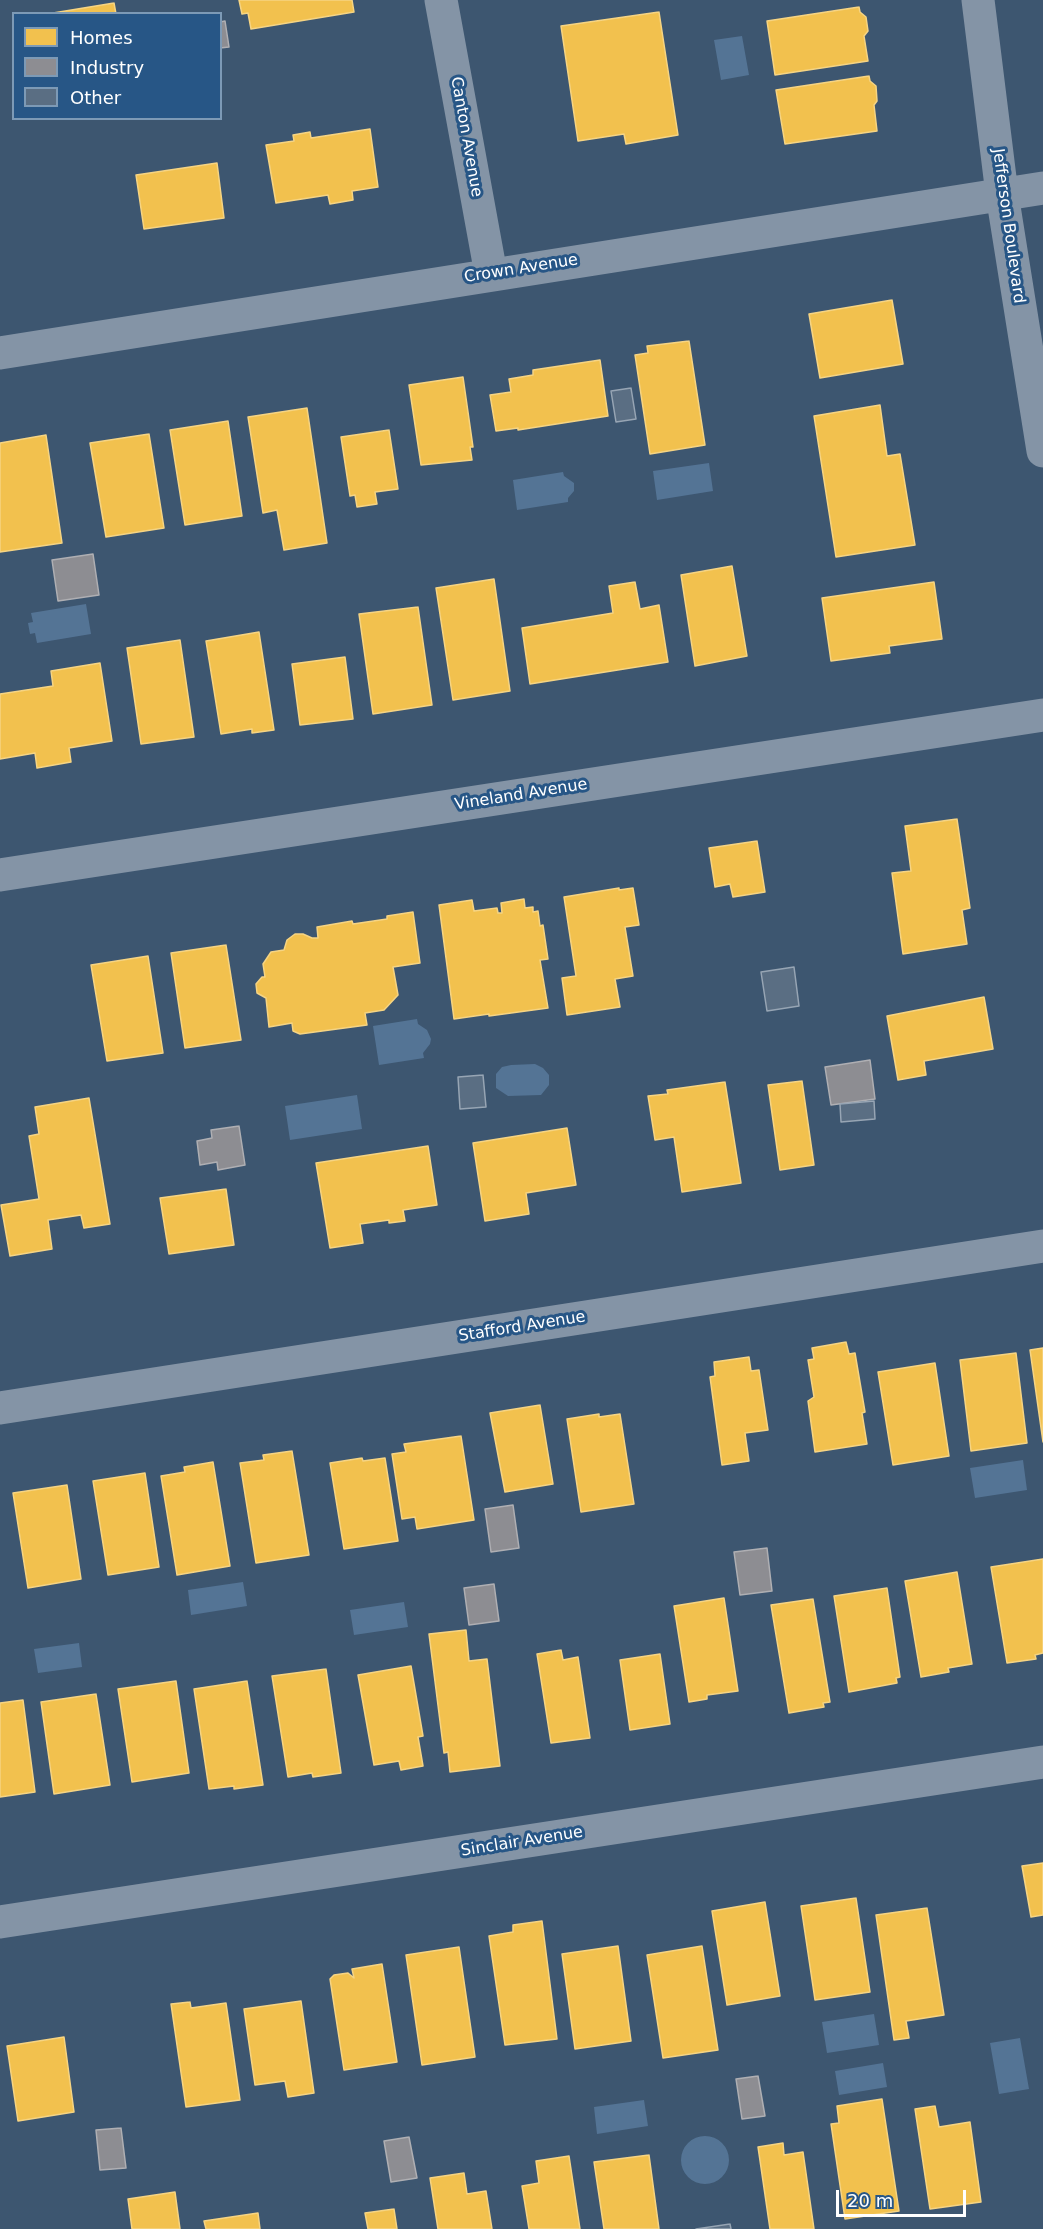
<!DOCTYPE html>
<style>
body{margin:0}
#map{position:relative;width:1043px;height:2229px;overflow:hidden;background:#3d5670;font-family:"DejaVu Sans",sans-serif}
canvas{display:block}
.legend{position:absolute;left:12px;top:12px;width:210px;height:108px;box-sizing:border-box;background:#275686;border:2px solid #7d9ab6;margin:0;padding:8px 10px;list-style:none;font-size:18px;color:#fff}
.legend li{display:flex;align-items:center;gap:12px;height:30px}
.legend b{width:30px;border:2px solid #7d9ab6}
.scale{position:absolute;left:836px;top:2190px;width:130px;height:27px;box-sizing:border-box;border:3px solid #fff;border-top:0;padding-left:8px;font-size:18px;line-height:21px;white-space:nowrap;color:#fff;-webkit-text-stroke:4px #275686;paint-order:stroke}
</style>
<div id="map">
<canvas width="1043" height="2229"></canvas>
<ul class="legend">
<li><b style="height:16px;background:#f2c14e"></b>Homes</li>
<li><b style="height:16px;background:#8d8d92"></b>Industry</li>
<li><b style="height:16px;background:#5a6e83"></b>Other</li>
</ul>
<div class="scale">20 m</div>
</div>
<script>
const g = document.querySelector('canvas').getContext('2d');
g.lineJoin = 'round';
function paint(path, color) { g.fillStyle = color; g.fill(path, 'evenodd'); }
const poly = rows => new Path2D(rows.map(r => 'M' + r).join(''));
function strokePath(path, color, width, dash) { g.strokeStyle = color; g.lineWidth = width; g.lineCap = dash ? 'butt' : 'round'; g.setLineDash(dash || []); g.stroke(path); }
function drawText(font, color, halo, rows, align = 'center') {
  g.font = font + ' "DejaVu Sans",sans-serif'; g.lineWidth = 6; g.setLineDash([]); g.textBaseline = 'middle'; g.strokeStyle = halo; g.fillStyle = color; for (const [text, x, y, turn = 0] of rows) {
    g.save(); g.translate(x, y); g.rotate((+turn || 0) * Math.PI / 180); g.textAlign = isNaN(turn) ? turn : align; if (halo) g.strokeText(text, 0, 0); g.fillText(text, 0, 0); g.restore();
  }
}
paint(poly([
 [742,36,749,75,721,80,714,40],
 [709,463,713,491,657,500,653,471],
 [563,472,564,476,574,483,574,491,568,498,568,502,517,510,513,480],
 [86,604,91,634,37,643,35,633,30,634,28,623,33,622,31,613],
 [417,1019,418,1024,427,1030,431,1039,430,1044,423,1053,424,1058,379,1065,373,1026],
 [535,1064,543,1068,549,1075,549,1085,541,1095,508,1096,496,1088,496,1074,502,1067,511,1065],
 [357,1095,362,1129,290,1140,285,1106],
 [1023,1460,1027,1490,975,1498,970,1468],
 [243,1582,247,1606,191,1615,188,1590],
 [404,1602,408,1627,354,1635,350,1610],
 [79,1643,82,1667,38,1673,34,1649],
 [874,2014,879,2045,827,2053,822,2022],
 [1020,2038,1029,2089,999,2094,990,2043],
 [883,2063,887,2087,839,2095,835,2071],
 [644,2100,648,2126,597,2134,594,2107],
 '681 2160a24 24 0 1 1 48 0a24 24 0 1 1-48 0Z'
]), '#547495');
const homes = poly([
 [239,0,352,0,354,12,251,29,248,13,242,14,239,0],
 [114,3,116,14,47,14,114,3],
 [859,7,860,12,866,17,868,31,864,36,868,61,775,75,767,21,859,7],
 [659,12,678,135,626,144,624,134,578,141,561,26,659,12],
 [869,76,870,81,876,86,877,101,874,105,877,131,785,144,776,90,869,76],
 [370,129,378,187,352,191,353,200,330,204,328,195,276,203,266,145,294,141,293,135,310,132,311,138,370,129],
 [217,163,224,218,144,229,136,175,217,163],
 [892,300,903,364,820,378,809,314,892,300],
 [689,341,705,445,650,454,635,355,648,353,647,346,689,341],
 [600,360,608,416,518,430,518,428,496,431,490,395,511,392,509,379,533,375,533,370,600,360],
 [463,377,473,447,470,447,472,460,421,465,409,385,463,377],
 [880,405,887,456,900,454,915,545,836,557,814,416,880,405],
 [307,408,327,543,284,550,277,510,263,513,248,417,307,408],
 [228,421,242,516,185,525,170,430,228,421],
 [389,430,398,489,375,492,377,504,357,507,355,495,350,496,341,437,389,430],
 [149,434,164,528,106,537,90,443,149,434],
 [46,435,62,543,0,552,0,443,46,435],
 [732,566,747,656,695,666,681,575,732,566],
 [494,579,510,691,453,700,436,588,494,579],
 [635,582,640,609,659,605,668,662,530,684,522,628,613,613,609,586,635,582],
 [934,582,942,639,889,646,890,653,831,661,822,598,934,582],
 [418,607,432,705,373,714,359,614,418,607],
 [259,632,274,730,252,733,252,729,221,734,206,641,259,632],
 [180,640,194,737,141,744,127,648,180,640],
 [345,657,353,719,300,725,292,664,345,657],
 [100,663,112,741,69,748,71,762,37,768,35,753,0,759,0,694,53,686,51,671,100,663],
 [957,819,970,908,962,910,967,944,903,954,892,873,911,871,905,826,957,819],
 [757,841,765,892,733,897,730,884,715,887,709,848,757,841],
 [619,888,619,890,633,888,639,925,625,927,633,976,615,979,620,1007,567,1015,562,978,576,976,564,897,619,888],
 [524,899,525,908,533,907,533,912,538,911,540,926,543,925,548,959,540,960,548,1008,489,1016,489,1014,454,1019,439,905,472,900,474,911,497,908,498,913,502,913,501,903,524,899],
 [413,912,420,963,393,967,398,995,384,1010,365,1013,367,1025,300,1034,293,1031,292,1023,269,1027,266,998,257,993,256,984,262,977,265,977,263,964,271,952,284,950,287,940,295,934,303,934,312,938,318,938,317,927,352,921,353,924,387,919,387,916,413,912],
 [226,945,241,1040,185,1048,171,953,226,945],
 [148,956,163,1053,107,1061,91,965,148,956],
 [984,997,993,1049,924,1061,926,1075,898,1080,887,1016,984,997],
 [802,1081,814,1165,780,1170,768,1085,802,1081],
 [725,1082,741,1183,682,1192,674,1137,655,1140,648,1096,668,1094,667,1090,725,1082],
 [89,1098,110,1224,84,1228,81,1215,48,1220,52,1249,10,1256,1,1205,39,1199,29,1136,39,1134,35,1107,89,1098],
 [567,1128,576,1185,526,1193,529,1214,485,1221,473,1143,567,1128],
 [428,1146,437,1205,403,1210,405,1221,389,1223,389,1220,360,1224,363,1243,330,1248,316,1163,428,1146],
 [226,1189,234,1245,169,1254,160,1198,226,1189],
 [846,1342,849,1354,855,1353,865,1412,862,1413,867,1444,815,1452,808,1401,814,1397,808,1360,814,1359,812,1348,846,1342],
 [1043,1348,1043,1442,1030,1350,1043,1348],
 [1016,1353,1027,1443,971,1451,960,1360,1016,1353],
 [749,1357,751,1371,759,1370,768,1430,745,1433,749,1461,722,1465,710,1377,715,1376,714,1362,749,1357],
 [935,1363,949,1456,893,1465,878,1372,935,1363],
 [540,1405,553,1484,505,1492,490,1413,540,1405],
 [599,1414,599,1417,620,1414,634,1504,581,1512,567,1419,599,1414],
 [461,1436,474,1520,417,1529,415,1517,402,1519,392,1454,406,1452,404,1444,461,1436],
 [292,1451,309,1555,256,1563,240,1463,264,1460,263,1455,292,1451],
 [362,1458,363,1461,385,1458,398,1541,344,1549,330,1463,362,1458],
 [213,1462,230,1566,177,1575,161,1476,185,1472,184,1467,213,1462],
 [145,1473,159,1567,108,1575,93,1481,145,1473],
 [67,1485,81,1579,28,1588,13,1493,67,1485],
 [1043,1559,1043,1653,1035,1655,1036,1659,1007,1663,991,1567,1043,1559],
 [957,1572,972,1664,948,1668,949,1672,921,1677,905,1581,957,1572],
 [887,1588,900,1677,896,1678,897,1683,849,1692,834,1596,887,1588],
 [724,1598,738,1691,707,1695,707,1699,689,1702,674,1606,724,1598],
 [813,1599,830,1702,823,1703,824,1707,789,1713,771,1605,813,1599],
 [466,1630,469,1661,487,1659,500,1766,450,1772,448,1752,444,1753,429,1634,466,1630],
 [561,1650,563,1660,578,1657,590,1738,551,1743,537,1654,561,1650],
 [660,1654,670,1724,630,1730,620,1660,660,1654],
 [411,1666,423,1736,418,1737,423,1766,401,1770,399,1761,374,1765,358,1675,411,1666],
 [326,1669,341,1773,313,1777,312,1773,288,1777,272,1676,326,1669],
 [176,1681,189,1773,132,1782,118,1689,176,1681],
 [247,1681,263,1785,234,1789,234,1786,209,1789,194,1689,247,1681],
 [96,1694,110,1785,54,1794,41,1702,96,1694],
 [23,1700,35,1792,0,1797,0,1703,23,1700],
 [1043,1863,1043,1915,1031,1917,1022,1866,1043,1863],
 [856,1898,870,1992,815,2000,801,1906,856,1898],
 [765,1902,780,1996,727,2005,712,1911,765,1902],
 [927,1908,944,2015,906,2021,909,2038,894,2040,876,1915,927,1908],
 [542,1921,557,2039,505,2045,489,1936,513,1932,513,1925,542,1921],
 [618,1946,631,2041,575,2049,562,1954,618,1946],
 [702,1946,718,2050,663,2058,647,1955,702,1946],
 [459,1947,475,2057,422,2065,406,1955,459,1947],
 [382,1964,397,2062,344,2070,330,1979,334,1975,348,1973,354,1978,352,1969,382,1964],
 [301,2001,314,2093,288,2097,285,2081,255,2085,244,2009,301,2001],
 [190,2002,191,2008,226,2003,240,2100,186,2107,171,2004,190,2002],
 [64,2037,74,2112,18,2121,7,2046,64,2037],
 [882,2099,899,2211,845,2219,831,2124,839,2123,837,2106,882,2099],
 [935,2106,939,2127,970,2122,981,2202,930,2209,915,2109,935,2106],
 [783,2143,784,2155,803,2152,814,2229,770,2229,758,2147,783,2143],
 [649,2155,659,2229,604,2229,594,2162,649,2155],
 [569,2156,580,2229,529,2229,522,2186,539,2183,536,2161,569,2156],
 [464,2173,467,2194,486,2191,492,2229,438,2229,430,2178,464,2173],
 [175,2192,180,2229,132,2229,128,2199,175,2192],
 [394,2209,397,2229,368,2229,365,2213,394,2209],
 [258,2213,260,2229,206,2229,204,2221,258,2213]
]);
paint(homes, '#f2c14e');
strokePath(homes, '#f6d483', 1.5);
const industry = poly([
 [225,21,229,47,220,48,220,22,225,21],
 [93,554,99,595,58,601,52,560,93,554],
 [870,1060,875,1099,831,1105,825,1067,870,1060],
 [239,1126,245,1165,218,1170,217,1162,200,1165,197,1141,212,1138,211,1130,239,1126],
 [513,1505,519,1548,491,1552,485,1509,513,1505],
 [767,1548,772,1591,740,1595,734,1552,767,1548],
 [494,1584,499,1621,469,1625,464,1588,494,1584],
 [758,2076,765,2116,742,2119,736,2079,758,2076],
 [121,2128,126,2168,100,2170,96,2130,121,2128],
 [409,2137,417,2178,391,2182,384,2141,409,2137]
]);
paint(industry, '#8d8d92');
strokePath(industry, '#afafb3', 1.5);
const building = poly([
 [631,388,636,419,616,422,611,391,631,388],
 [794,967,799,1006,767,1011,761,972,794,967],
 [483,1075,486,1107,460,1109,458,1077,483,1075],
 [874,1101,875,1119,841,1122,840,1104,874,1101],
 [730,2224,731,2229,696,2229,730,2224]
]);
paint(building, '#5a6e83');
strokePath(building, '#97a5b4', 1.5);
strokePath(poly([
 [441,0,491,274],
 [978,0,1002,194,1043,451],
 [0,353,1043,188],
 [0,875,1043,715],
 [0,1408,1043,1246],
 [0,1922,1043,1762]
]), '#8494a6', 33);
drawText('16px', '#fff', '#275686', [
 ["Canton Avenue",466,137,80],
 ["Jefferson Boulevard",1008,226,82],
 ["Crown Avenue",521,269,-9],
 ["Vineland Avenue",521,795,-9],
 ["Stafford Avenue",522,1327,-9],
 ["Sinclair Avenue",522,1842,-9]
]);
</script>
